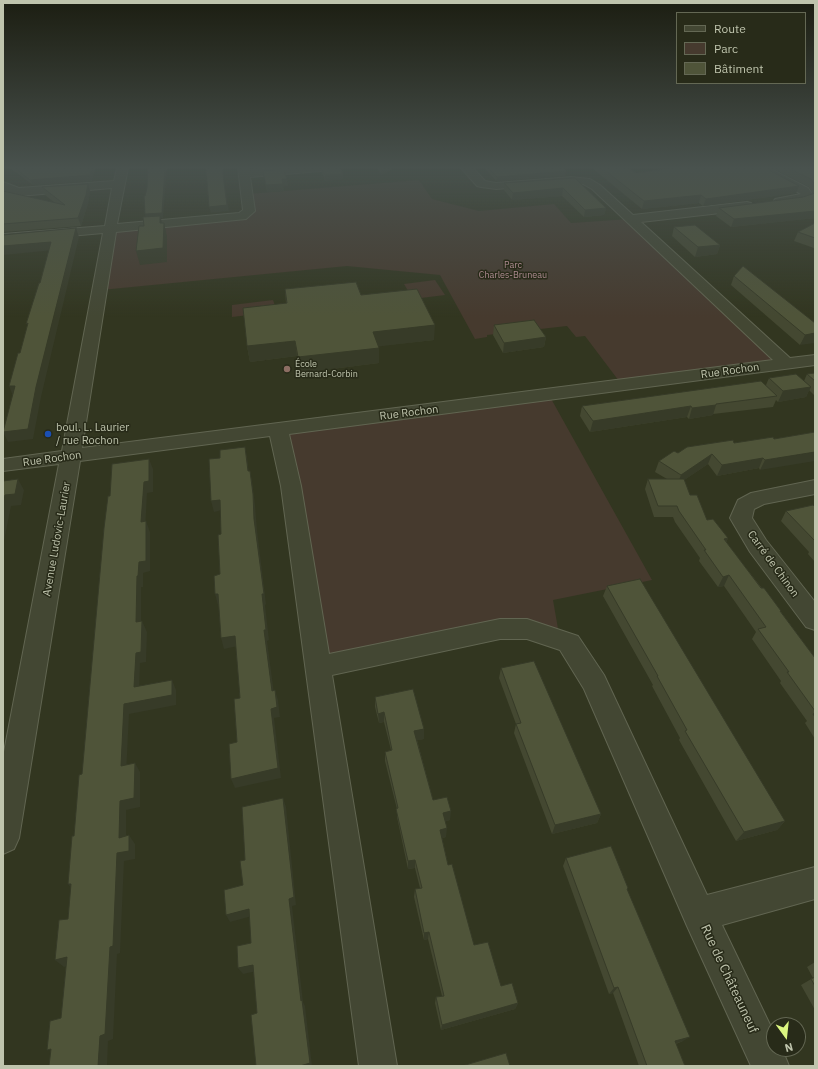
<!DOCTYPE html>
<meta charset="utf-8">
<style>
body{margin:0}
#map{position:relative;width:818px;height:1069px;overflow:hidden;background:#323620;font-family:"IBM Plex Sans",sans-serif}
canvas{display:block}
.frame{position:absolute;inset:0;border:4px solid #bfc4ad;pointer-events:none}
.legend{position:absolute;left:676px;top:12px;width:130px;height:72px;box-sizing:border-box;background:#282b19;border:1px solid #646854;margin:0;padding:5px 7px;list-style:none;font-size:12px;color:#bfc4ad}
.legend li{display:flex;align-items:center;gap:8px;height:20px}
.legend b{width:20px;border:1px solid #646854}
.north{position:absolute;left:766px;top:1017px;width:40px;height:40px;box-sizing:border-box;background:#282b19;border:1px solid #646854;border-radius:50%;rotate:165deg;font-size:11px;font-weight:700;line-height:16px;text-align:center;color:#bfc4ad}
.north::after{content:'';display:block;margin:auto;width:14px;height:18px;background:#dbf680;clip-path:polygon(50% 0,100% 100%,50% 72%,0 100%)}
</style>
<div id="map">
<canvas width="818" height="1069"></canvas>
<div class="frame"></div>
<ul class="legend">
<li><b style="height:5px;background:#434733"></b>Route</li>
<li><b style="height:11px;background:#463a2e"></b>Parc</li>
<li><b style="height:11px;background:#4f5439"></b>Bâtiment</li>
</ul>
<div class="north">N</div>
</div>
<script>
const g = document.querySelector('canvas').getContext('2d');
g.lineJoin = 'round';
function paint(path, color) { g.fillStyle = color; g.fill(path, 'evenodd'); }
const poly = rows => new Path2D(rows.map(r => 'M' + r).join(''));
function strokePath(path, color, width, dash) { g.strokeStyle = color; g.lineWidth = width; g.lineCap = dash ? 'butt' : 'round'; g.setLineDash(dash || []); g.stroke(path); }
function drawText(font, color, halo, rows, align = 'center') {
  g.font = font + ' "IBM Plex Sans",sans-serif'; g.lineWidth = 3; g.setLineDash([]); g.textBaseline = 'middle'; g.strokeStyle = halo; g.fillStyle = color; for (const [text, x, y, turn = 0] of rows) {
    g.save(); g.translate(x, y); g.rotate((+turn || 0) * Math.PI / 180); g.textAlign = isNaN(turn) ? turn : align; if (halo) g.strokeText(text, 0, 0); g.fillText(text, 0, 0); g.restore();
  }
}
paint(poly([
 [419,180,432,199,479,211,554,204,571,223,630,219,785,363,622,385,585,336,576,337,567,326,487,335,487,337,475,339,440,275,347,266,101,290,110,229,242,216,247,194],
 [435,280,445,295,413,299,404,284],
 [273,300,276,309,274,312,232,317,232,305],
 [549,395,652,580,553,600,560,640,529,630,322,665,281,429]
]), '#463a2e');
const minor = poly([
 [117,168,128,168,117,224,239,213,243,210,238,168,248,168,249,170,280,168,327,168,321,171,250,177,255,211,246,219,116,232,82,448,773,360,592,189,583,184,571,183,496,189,481,187,477,186,461,168,473,168,485,181,496,183,571,177,590,179,600,185,633,215,747,202,751,203,753,206,751,209,747,210,641,222,790,358,815,355,815,365,289,434,301,486,329,654,500,619,527,619,578,636,604,675,707,895,815,867,815,899,722,925,774,1033,774,1049,782,1049,789,1066,751,1066,687,926,584,689,560,650,527,639,500,639,332,675,397,1066,359,1066,281,486,270,436,80,461,19,838,14,849,3,854,3,757,59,464,3,471,3,459,62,451,103,233,3,242,3,234,105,226,112,188,19,196,3,190,3,182,19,188,114,181,117,168],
 [755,168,769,168,808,188,814,196,812,199,800,203,779,206,775,205,773,202,775,199,801,194,757,170,755,168],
 [815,480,815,494,764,504,754,509,752,518,766,540,815,602,815,630,806,627,750,552,730,518,738,500,751,493,815,480]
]);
strokePath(minor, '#616551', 2);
paint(minor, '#434733');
paint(poly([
 [10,168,95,168,92,181,33,185],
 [321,168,343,179,325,181,322,172],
 [377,168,394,168,381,175],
 [484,168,562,168,566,171,565,176,496,181],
 [592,168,627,168,636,173,799,186,796,193,703,206,699,203,642,209],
 [772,168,815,168,815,218,731,227,716,216,719,208,803,197,813,194,809,187],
 [263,171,288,185,283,186,284,191,267,192,264,177],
 [575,178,606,208,604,215,584,217,562,196,512,200,504,190,504,183],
 [88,184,90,191,88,203,81,226,3,232,3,191,55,203,45,195,42,187],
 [815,223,815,248,814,248,794,241,798,232],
 [674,227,720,245,717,254,695,257,672,236],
 [734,276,815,323,800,345,731,285],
 [285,289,361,295,434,340,378,346,379,363,300,373,297,356,250,362,247,346,286,303],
 [494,325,546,337,544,347,503,353,493,335],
 [815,373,815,396,809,390,806,397,778,402,776,400,773,407,713,414,713,415,689,419,687,417,590,432,580,416,582,406,766,385,769,378,804,381,807,374],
 [815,432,760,470,759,468,717,476,708,464,684,480,690,495,707,520,728,538,726,543,781,612,815,658,815,739,805,723,807,721,780,683,781,681,752,639,756,632,724,586,718,587,699,561,700,558,675,522,673,517,654,517,645,489,648,479,667,479,655,472,659,461,678,453,734,443,774,439],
 [815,507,815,562,808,554,809,552,781,521,786,511],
 [607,586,785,821,777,830,736,841,679,740,680,738,652,686,653,685,603,596],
 [501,668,601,814,597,823,552,834,514,733,516,724,499,678],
 [375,697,424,739,417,740,433,800,450,820,445,821,446,837,442,838,448,865,474,945,501,986,518,1003,515,1009,441,1030,435,1003,436,997,442,996,428,939,424,940,414,897,415,889,420,888,415,868,408,869,397,817,397,809,385,761,385,752,391,750,384,722,379,723,375,707],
 [566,858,627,890,683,1041,676,1044,685,1066,639,1066,613,993,609,994,563,866],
 [815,962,815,1010,801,985,813,978,807,967]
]), '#444831');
paint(poly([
 [92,168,95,168,92,181,33,185,30,180],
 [165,168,167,168,163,218,161,218,163,229,146,220,145,214],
 [222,168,229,211,211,213,209,207],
 [383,168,394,168,381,175,381,169],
 [566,171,565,176,496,181,497,177],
 [343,174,343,179,325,181,325,175],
 [282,179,287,179,288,185,283,186,284,191,267,192,266,185],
 [88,184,90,191,88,203,81,226,78,218],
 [799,186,796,193,703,206,706,199],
 [563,188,562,196,512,200,513,193],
 [701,195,699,203,642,209,644,201],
 [606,208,604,215,584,217,585,210],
 [815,211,815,218,731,227,734,219],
 [164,223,167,236,167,262,140,265,136,251],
 [76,228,79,237,41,397,33,439,8,442,3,432,36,387],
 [51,242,54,250,3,255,3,246],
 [720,245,717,254,695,257,698,247],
 [435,325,434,340,374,347,373,332],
 [815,333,815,343,800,345,805,335],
 [546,337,544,347,503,353,504,343],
 [295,341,297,356,250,362,247,346],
 [379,348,379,363,300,373,298,357],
 [9,386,15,386,13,396],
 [811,387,806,397,778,402,783,391],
 [716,405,713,415,689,419,692,408],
 [691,406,687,417,590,432,593,421],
 [245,447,247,457,250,482,248,471],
 [815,452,815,461,760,470,765,460],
 [712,454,708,464,677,485,681,475],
 [763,458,759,468,717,476,722,465],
 [149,459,153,469,153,492,147,493,145,532,141,522,144,482],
 [250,471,252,481,255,505,257,530,266,604,265,605,269,640,267,641,275,701,272,691,264,630],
 [18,479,24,490,21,505,11,506,3,546,3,504,5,495],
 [220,500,222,510,214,512,211,501],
 [146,521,150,532,150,571,143,573,143,587,141,587,141,633,136,622,137,576,139,562],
 [728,538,723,549,724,539],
 [729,575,724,586,718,587,723,577],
 [215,594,218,594,221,604,218,605],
 [142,621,147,632,146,662,140,663,139,697,134,687,136,653],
 [235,636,238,646,224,649,221,638],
 [172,680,176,690,176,705,129,714,126,775,121,766,124,704],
 [275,690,278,700,280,717,274,718,281,778,235,788,231,779,271,709],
 [384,712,384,722,379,723,378,714],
 [424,729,424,739,414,741,414,731],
 [135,763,140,772,140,807,126,810,126,846,119,838,120,801],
 [283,798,286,807,296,905,292,906,303,1002,305,1006,312,1066,300,1066,301,1001,289,899],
 [451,811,450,820,442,822,443,813],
 [601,814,597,823,552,834,555,825],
 [785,821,777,830,736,841,744,832],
 [447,828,446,837,439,839,440,830],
 [129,835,135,844,135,859,124,861,120,953,117,954,113,1039,108,1041,107,1066,98,1066,100,1036,110,947,117,853],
 [415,860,415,868,408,869,408,861],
 [68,884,71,884,75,892],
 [249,909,252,916,230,922,226,915],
 [429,932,428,939,424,940,424,933],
 [67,957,75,964,64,967,55,960],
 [253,965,257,971,243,974,238,968],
 [618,987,613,993,609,994,614,988],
 [518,1003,515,1009,441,1030,442,1025],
 [690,1037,683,1041,668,1046,675,1041]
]), '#373b28');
const building = poly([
 [15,168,92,168,90,175,30,180,15,168],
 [148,168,165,168,162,213,145,214,144,196,145,196,147,188,148,168],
 [206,168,222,168,227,205,209,207,206,168],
 [321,168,340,168,343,174,325,175,321,168],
 [488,168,562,168,566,171,497,177,488,168],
 [602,168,627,168,636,173,676,168,765,168,799,186,706,199,701,195,644,201,602,168],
 [788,168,815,168,815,185,811,179,788,168],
 [283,169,287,179,282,179,283,184,266,185,263,171,283,169],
 [575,178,606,208,585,210,563,188,513,193,504,183,575,178],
 [88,184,86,195,78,218,3,224,3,191,65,205,42,187,88,184],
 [815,193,815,211,734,219,719,208,803,197,815,193],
 [160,216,160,223,164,223,163,248,136,251,139,226,144,226,143,217,160,216],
 [815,223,815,238,798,232,815,223],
 [695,225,720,245,698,247,674,227,695,225],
 [76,228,36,387,28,429,3,432,15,386,9,386,18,353,20,353,28,323,26,324,39,283,40,283,51,242,3,246,3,235,76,228],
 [743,266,815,323,815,333,805,335,734,276,743,266],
 [356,282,361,295,417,289,435,325,373,332,379,348,298,357,295,341,247,346,243,308,287,303,285,289,356,282],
 [534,320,546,337,504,343,494,325,534,320],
 [815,373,815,381,807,374,815,373],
 [796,374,811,387,783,391,769,378,796,374],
 [761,381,777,396,716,404,716,405,692,408,691,406,593,421,582,406,761,381],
 [815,432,815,452,765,460,763,458,722,465,712,454,681,475,659,461,674,451,678,453,687,447,733,440,734,443,773,437,774,439,815,432],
 [245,447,248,471,250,471,253,494,254,519,264,594,262,594,266,630,264,630,272,691,275,690,277,707,271,709,278,768,231,779,229,744,237,742,234,699,240,698,235,636,221,638,218,594,215,594,214,576,220,574,218,535,221,534,220,500,211,501,209,459,220,458,220,450,245,447],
 [149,459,149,481,144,482,141,522,146,521,146,561,139,562,138,576,137,576,136,622,142,621,141,652,136,653,134,687,172,680,172,695,124,704,121,766,135,763,134,798,120,801,119,838,129,835,129,851,117,853,113,946,110,947,105,1034,100,1036,98,1066,49,1066,51,1049,47,1050,50,1021,61,1018,67,957,55,960,59,920,68,919,71,884,68,884,72,836,74,836,79,775,82,774,104,528,108,496,110,496,112,464,149,459],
 [18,479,15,494,5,495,3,504,3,481,18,479],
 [648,479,684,479,690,495,697,495,707,520,713,519,728,538,724,539,761,588,764,588,781,611,780,611,815,658,815,711,787,672,789,672,758,629,766,627,729,575,723,577,704,550,706,550,679,511,677,506,658,506,648,479],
 [813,505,815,507,815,541,786,511,813,505],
 [640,579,785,821,744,832,685,731,687,730,657,676,658,676,607,586,640,579],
 [534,661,601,814,555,825,516,724,521,723,501,668,534,661],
 [413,689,424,729,414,731,433,800,447,797,451,811,443,813,447,828,440,830,448,865,452,864,474,945,488,942,501,986,512,983,518,1003,442,1025,436,997,444,996,429,932,424,933,415,889,422,888,415,860,408,861,396,809,398,808,385,752,392,750,384,712,378,714,375,697,413,689],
 [815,713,815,717,813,714,815,713],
 [283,798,294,897,289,899,301,1001,302,1000,310,1063,300,1066,256,1066,251,1015,257,1013,253,965,238,968,237,946,251,943,249,909,226,915,224,890,243,885,240,861,245,860,242,807,283,798],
 [611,846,628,888,627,889,690,1037,675,1041,685,1066,647,1066,618,987,614,988,566,858,611,846],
 [815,977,815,986,811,979,815,977],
 [506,1053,510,1066,462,1066,506,1053]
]);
paint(building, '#4f5439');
strokePath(building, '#373b28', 1);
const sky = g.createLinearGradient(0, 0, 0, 317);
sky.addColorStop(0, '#1c1e12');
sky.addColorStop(0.53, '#49524e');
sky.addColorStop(1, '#49524e00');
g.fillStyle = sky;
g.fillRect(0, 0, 818, 317);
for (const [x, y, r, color] of [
 [287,369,4,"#8d6e63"],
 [48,434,4,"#1a4fb4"]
]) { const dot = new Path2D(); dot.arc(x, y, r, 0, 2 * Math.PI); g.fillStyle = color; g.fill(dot); strokePath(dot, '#282b19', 1.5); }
drawText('9px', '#af8c92', '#282b19', [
 ["Parc",513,265],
 ["Charles-Bruneau",513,275]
]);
drawText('9px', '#bfc4ad', '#282b19', [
 ["École",295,364],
 ["Bernard-Corbin",295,374]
], 'left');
drawText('11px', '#bfc4ad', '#282b19', [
 ["Rue Rochon",730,371,-8],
 ["Rue Rochon",409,413,-7],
 ["Rue Rochon",52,459,-8],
 ["Avenue Ludovic-Laurier",57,539,-80],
 ["Carré de Chinon",773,564,54]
]);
drawText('11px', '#bfc4ad', '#282b19', [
 ["boul. L. Laurier",56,428],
 ["/ rue Rochon",56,441]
], 'left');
drawText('13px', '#bfc4ad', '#282b19', [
 ["Rue de Châteauneuf",729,979,65]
]);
</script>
